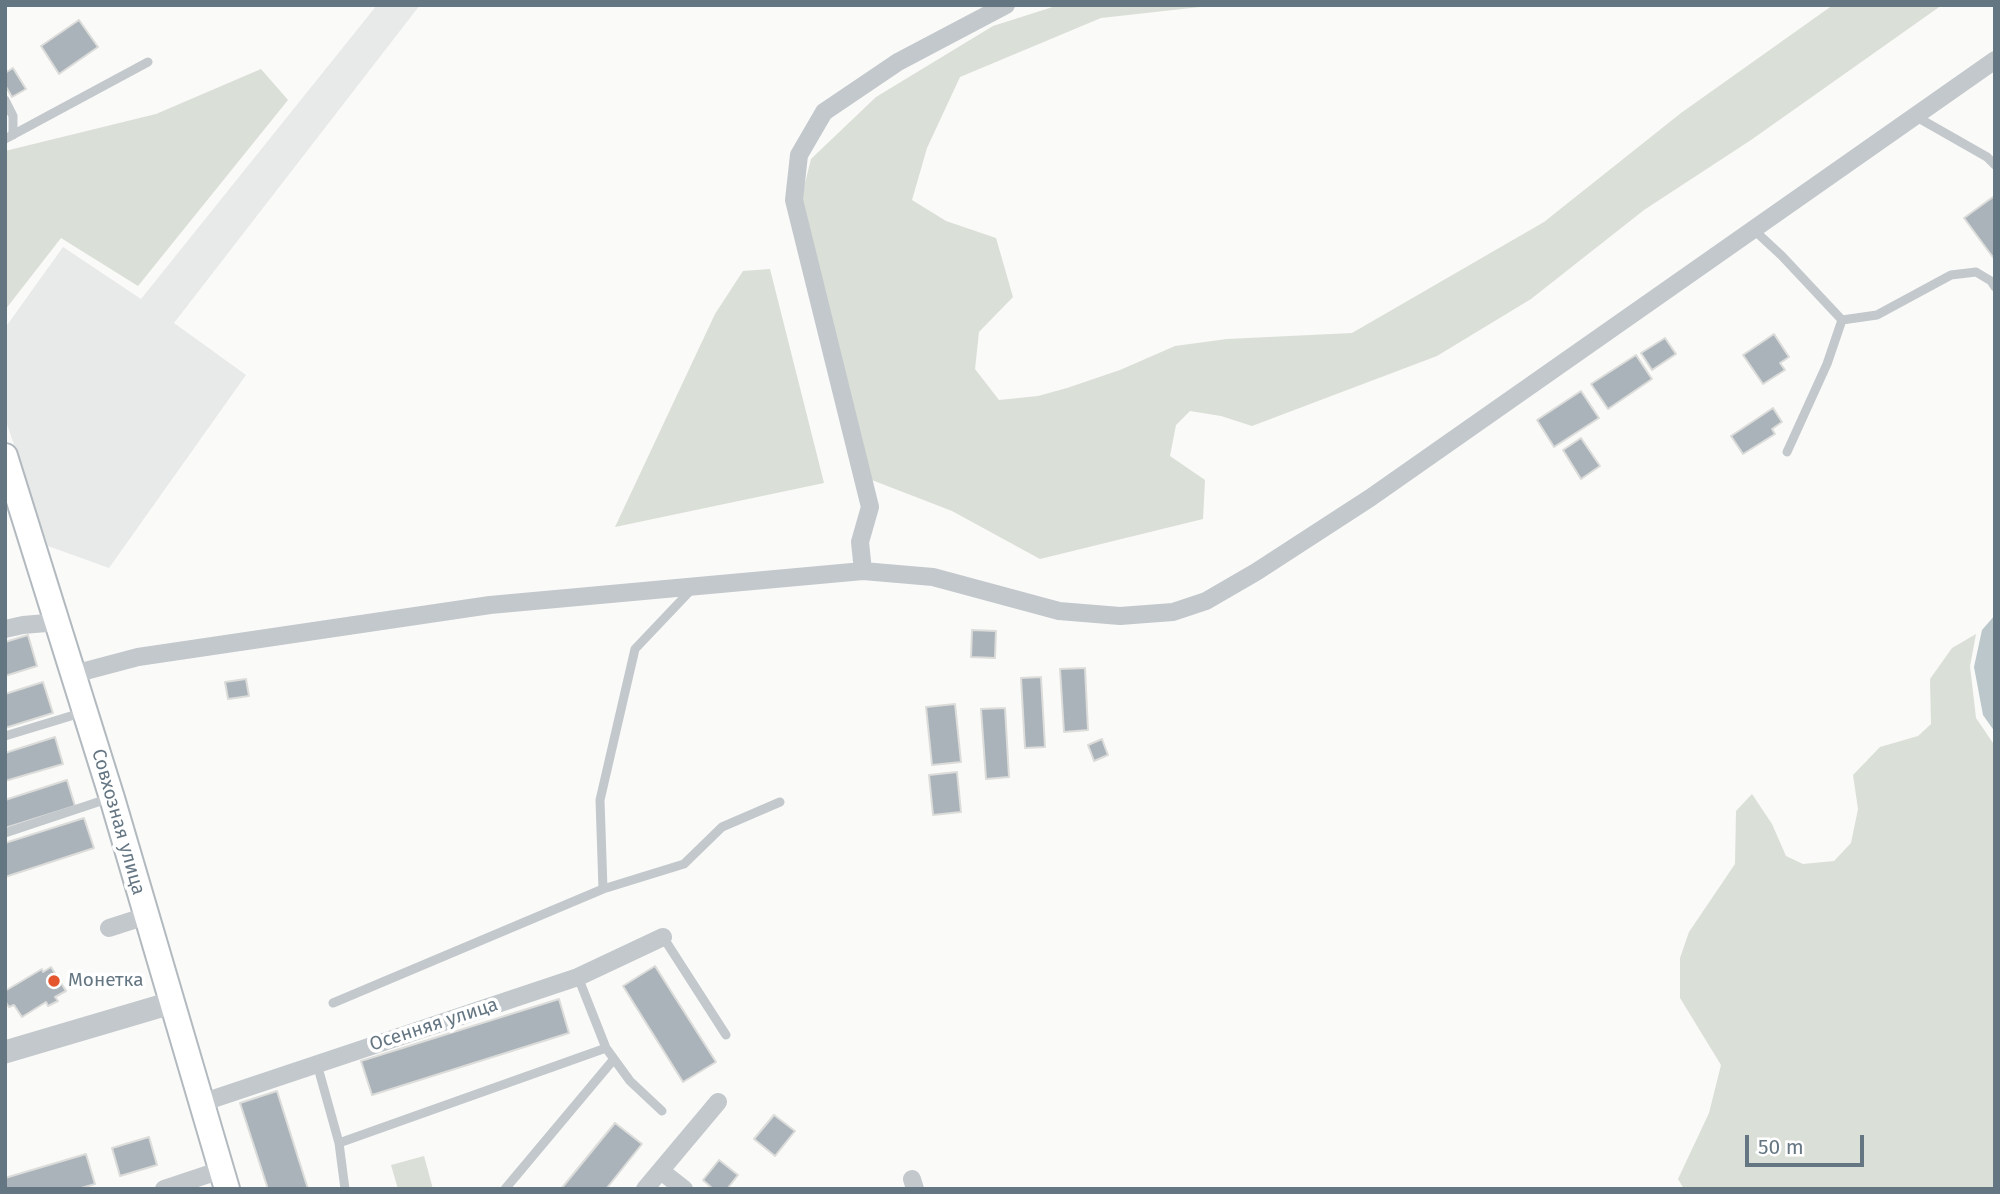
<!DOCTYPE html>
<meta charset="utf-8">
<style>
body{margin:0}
#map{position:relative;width:2000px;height:1194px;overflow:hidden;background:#fafaf8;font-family:"Fira Sans",sans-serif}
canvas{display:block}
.frame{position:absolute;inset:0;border:7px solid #657683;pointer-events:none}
.scale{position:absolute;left:1745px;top:1135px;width:119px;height:32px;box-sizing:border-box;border:4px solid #657683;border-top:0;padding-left:9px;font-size:21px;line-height:24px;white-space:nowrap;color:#657683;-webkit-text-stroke:5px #fff;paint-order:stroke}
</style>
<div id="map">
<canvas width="2000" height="1194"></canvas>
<div class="frame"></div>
<div class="scale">50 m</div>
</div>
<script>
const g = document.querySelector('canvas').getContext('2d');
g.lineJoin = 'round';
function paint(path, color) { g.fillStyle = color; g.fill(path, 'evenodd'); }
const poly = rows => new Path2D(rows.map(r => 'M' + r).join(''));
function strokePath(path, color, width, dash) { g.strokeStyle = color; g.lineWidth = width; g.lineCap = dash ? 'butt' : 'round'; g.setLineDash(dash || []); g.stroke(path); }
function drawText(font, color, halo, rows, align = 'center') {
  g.font = font + ' "Fira Sans",sans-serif'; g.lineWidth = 7; g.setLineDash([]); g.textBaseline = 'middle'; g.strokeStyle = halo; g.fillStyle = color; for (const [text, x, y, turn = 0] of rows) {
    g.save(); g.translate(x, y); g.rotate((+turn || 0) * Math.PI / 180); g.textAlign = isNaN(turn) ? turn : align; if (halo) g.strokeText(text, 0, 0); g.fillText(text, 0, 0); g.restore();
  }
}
paint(poly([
 [377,5,420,5,174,323,246,375,109,568,48,546,5,418,5,328,63,247,141,299]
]), '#e8e9e9');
paint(poly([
 [1059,5,1218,5,1101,18,960,77,927,148,912,200,946,221,996,238,1013,297,979,332,975,369,999,400,1038,396,1067,388,1120,370,1175,346,1227,339,1352,333,1544,222,1681,113,1833,5,1942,5,1751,140,1644,210,1531,299,1437,356,1252,426,1221,416,1190,411,1176,425,1170,456,1205,480,1203,519,1040,559,952,511,864,477,799,207,811,159,876,97,993,26],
 [261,69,288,100,138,286,61,238,5,310,5,151,156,114],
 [770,269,824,483,615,527,715,314,743,271],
 [1976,634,1970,666,1976,718,1995,746,1995,1189,1684,1189,1678,1179,1709,1113,1721,1065,1680,998,1680,958,1689,932,1735,864,1736,811,1752,794,1772,824,1786,856,1803,864,1834,861,1851,843,1858,809,1853,775,1880,747,1918,736,1931,724,1930,679,1952,648],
 [424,1156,433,1189,398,1189,391,1165]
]), '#dadfd7');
paint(poly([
 [1995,615,1995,732,1983,715,1974,667,1982,630]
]), '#bbc7cb');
const building = poly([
 [79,20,98,47,59,74,41,46,79,20],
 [13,68,26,89,12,97,5,85,5,73,13,68],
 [1993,197,1995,200,1995,260,1964,218,1993,197],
 [1774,334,1789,357,1780,363,1785,370,1763,384,1743,355,1774,334],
 [1665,338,1676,354,1652,370,1641,353,1665,338],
 [1636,355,1652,379,1608,409,1591,384,1636,355],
 [1581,391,1599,418,1554,447,1537,420,1581,391],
 [1773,408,1782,422,1772,429,1775,434,1743,454,1731,436,1773,408],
 [1581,438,1600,466,1581,479,1563,450,1581,438],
 [972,630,996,631,995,658,971,657,972,630],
 [28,635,37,666,5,676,5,642,28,635],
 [1085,668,1088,730,1064,732,1060,669,1085,668],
 [1041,677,1045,747,1025,748,1021,678,1041,677],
 [246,679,249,696,228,699,225,682,246,679],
 [43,682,53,713,5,728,5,694,43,682],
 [955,704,961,762,932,765,926,707,955,704],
 [1005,708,1009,777,986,779,981,709,1005,708],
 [55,737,63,764,5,781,5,753,55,737],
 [1102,739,1108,755,1094,761,1088,745,1102,739],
 [957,772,961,812,933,815,929,775,957,772],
 [67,780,75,806,5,828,5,800,67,780],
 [84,818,94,848,5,877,5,843,84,818],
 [655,966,716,1062,683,1082,623,986,655,966],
 [51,967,66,991,55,997,58,1001,48,1006,46,1002,22,1017,14,1005,9,1007,5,1001,5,991,42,969,43,972,51,967],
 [559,999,569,1033,372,1095,361,1061,559,999],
 [277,1091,308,1189,268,1189,240,1103,277,1091],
 [774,1115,795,1131,775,1156,754,1139,774,1115],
 [615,1123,642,1144,606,1189,561,1189,615,1123],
 [149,1137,157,1165,120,1176,112,1148,149,1137],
 [86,1154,95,1184,78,1189,5,1189,5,1178,86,1154],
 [719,1160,738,1175,727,1189,713,1189,703,1180,719,1160]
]);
paint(building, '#aab3b9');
strokePath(building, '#dcdcda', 2);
const secondary = poly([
 [5,456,112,798,227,1189]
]);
strokePath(secondary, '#b3babf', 28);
strokePath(poly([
 [5,100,13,116,13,135],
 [1915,116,1987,157,1995,165],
 [5,139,148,62],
 [1754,230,1782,256,1842,320,1827,364,1787,452],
 [1842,320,1877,315,1951,275,1976,272,1991,281,1995,287],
 [692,589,635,649,600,800,603,889,684,864,722,827,780,802],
 [5,736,84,712],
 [5,833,110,798],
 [663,937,726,1035],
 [578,977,606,1048],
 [333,1003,603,889],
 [317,1064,339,1143,345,1189],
 [339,1143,606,1048,630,1081,662,1111],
 [505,1189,614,1059]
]), '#c3c8cc', 9);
strokePath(poly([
 [863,571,860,542,870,507,794,200,799,155,824,112,898,62,1006,5],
 [5,629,23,625,58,622],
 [74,674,138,657,490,605,863,571,933,577,1059,611,1120,616,1173,612,1206,601,1256,572,1370,498,1995,60],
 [109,928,146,916],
 [201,1103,578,977,663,937],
 [661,1171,684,1189],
 [912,1179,915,1189],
 [164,1189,221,1170],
 [645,1189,718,1102]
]), '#c3c8cc', 18);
strokePath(poly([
 [5,1052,171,1003]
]), '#c3c8cc', 23);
strokePath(secondary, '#fff', 24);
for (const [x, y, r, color] of [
 [54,981,7,"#e4572e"]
]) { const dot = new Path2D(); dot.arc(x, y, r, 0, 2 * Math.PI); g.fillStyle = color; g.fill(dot); strokePath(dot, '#fff', 2.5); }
drawText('19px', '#657683', '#fff', [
 ["Совхозная улица",118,822,74],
 ["Осенняя улица",434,1025,-18]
]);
drawText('19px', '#657683', '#fff', [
 ["Монетка",68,981]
], 'left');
</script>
